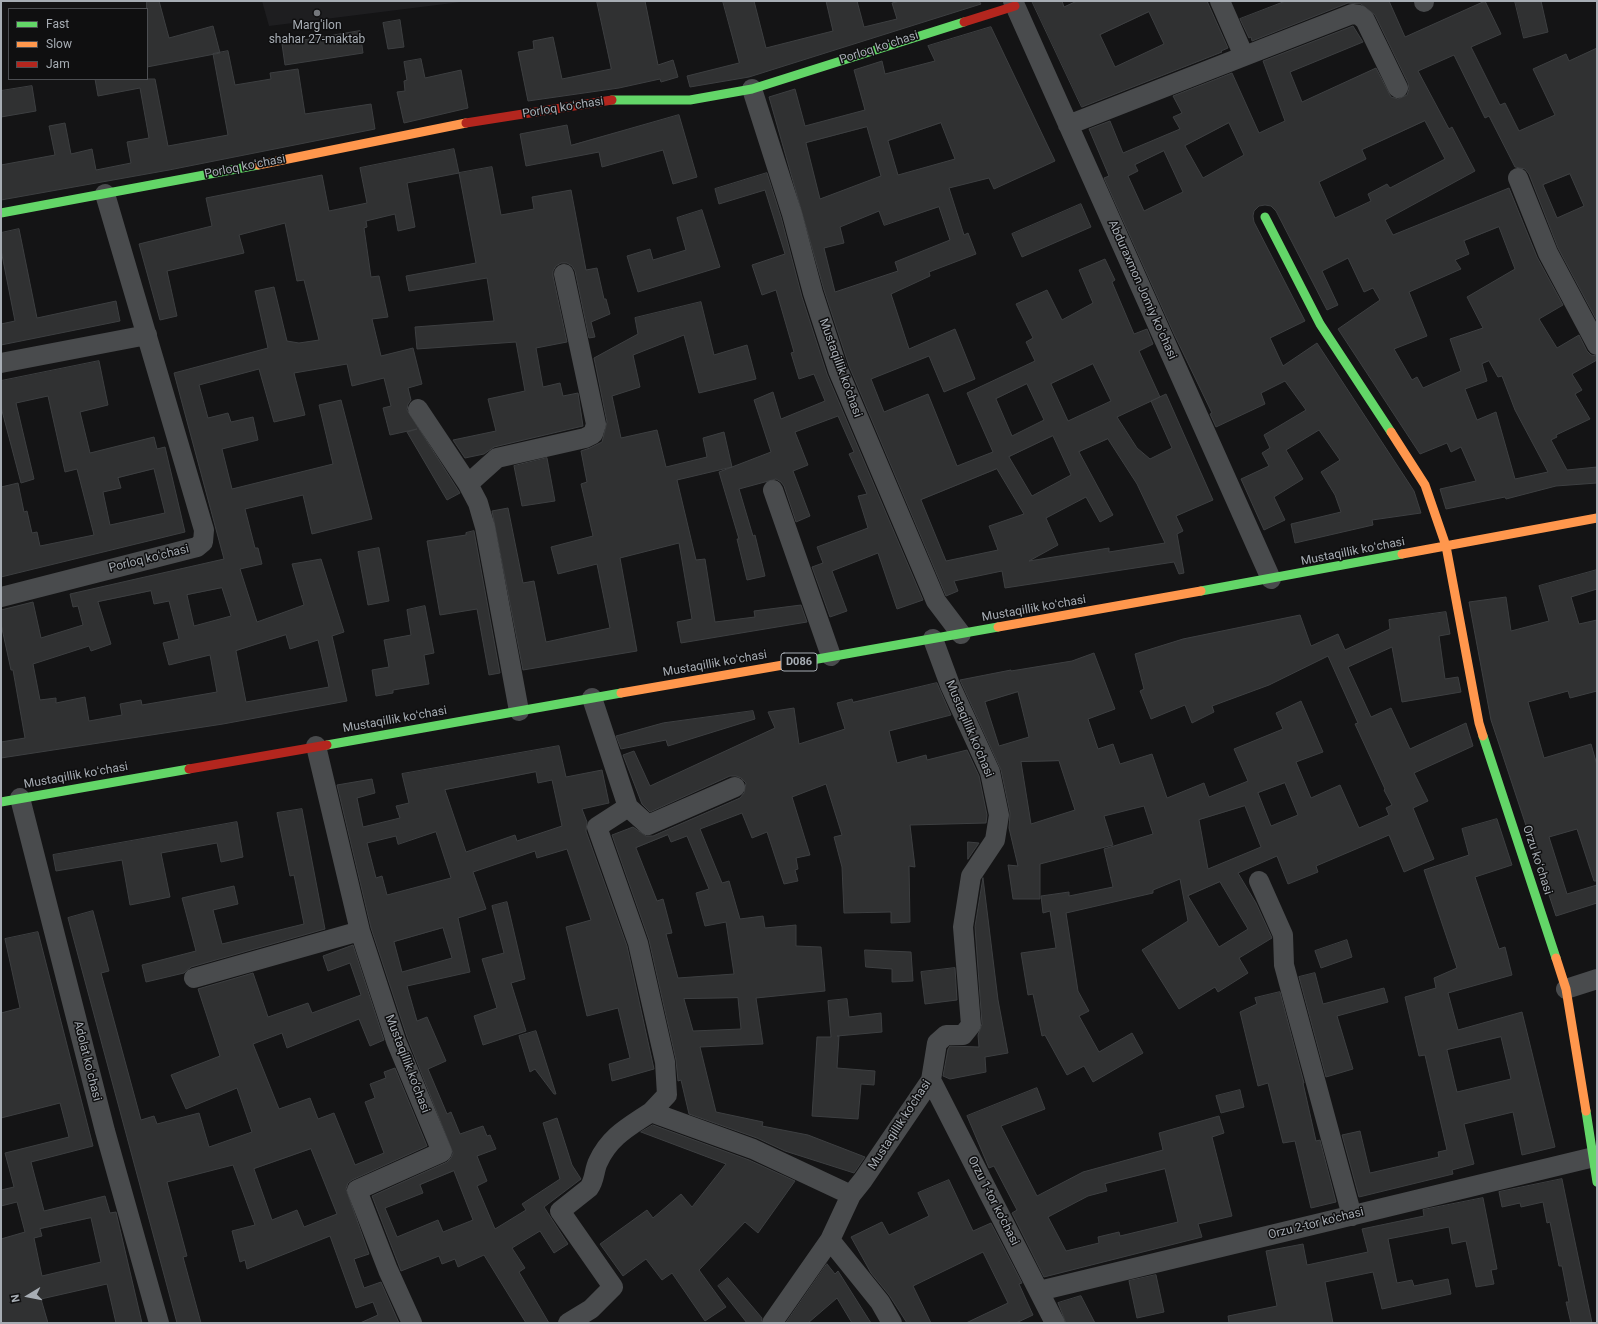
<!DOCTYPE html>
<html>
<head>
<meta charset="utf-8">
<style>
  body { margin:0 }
  #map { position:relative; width:1598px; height:1324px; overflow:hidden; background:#141415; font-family:Roboto,sans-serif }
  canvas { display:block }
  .frame { position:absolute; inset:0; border:2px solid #a7adb4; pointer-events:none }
  .legend { position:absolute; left:8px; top:8px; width:140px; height:72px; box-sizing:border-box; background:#0f0f10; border:1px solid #4c4e52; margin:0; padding:5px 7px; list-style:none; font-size:12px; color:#a7adb4 }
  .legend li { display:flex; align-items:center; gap:8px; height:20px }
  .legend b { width:20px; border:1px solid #4c4e52 }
  .north { position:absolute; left:8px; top:1276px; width:40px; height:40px; -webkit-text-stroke:3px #0f0f10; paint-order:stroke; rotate:260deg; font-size:11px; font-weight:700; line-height:16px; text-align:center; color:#a7adb4 }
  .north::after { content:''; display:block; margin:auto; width:14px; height:18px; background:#a7adb4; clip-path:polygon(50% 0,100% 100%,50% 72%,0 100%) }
</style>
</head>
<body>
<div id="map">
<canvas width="1598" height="1324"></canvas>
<div class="frame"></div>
<ul class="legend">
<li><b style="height:5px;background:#63d668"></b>Fast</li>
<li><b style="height:5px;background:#ff974d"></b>Slow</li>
<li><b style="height:5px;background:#b3261e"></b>Jam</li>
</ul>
<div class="north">N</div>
</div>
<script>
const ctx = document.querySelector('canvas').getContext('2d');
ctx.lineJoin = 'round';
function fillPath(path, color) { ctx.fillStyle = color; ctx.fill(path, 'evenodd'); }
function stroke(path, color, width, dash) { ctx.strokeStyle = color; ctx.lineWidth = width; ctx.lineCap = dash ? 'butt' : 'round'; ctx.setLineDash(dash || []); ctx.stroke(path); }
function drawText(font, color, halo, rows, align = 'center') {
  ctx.font = font + ' Roboto,sans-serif'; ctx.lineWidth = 3; ctx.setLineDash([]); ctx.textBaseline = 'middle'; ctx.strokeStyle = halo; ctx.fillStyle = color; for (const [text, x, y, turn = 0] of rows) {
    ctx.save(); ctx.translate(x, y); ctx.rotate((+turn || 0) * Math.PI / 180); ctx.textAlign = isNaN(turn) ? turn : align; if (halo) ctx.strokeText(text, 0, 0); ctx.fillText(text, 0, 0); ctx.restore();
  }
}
fillPath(new Path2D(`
  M262,1h207l-200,25z`), '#1e1e20');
const building = new Path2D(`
  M147,1h12l10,37 44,-12 7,27 -73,14z
  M597,1h48l13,64 15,-5 5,17 -17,5 -1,-3 -41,9 -91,13 -10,-49 16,-3 -1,-8 20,-4 9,42 49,-10z
  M723,1h31l12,47 67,-17 -7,-30h31l7,26 33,-8 -5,-16 8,-2h79l2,3 -232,73 -59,10 -3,-11 52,-13z
  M1032,1h30l2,6 13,-6h130l21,47 -7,3 1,1 -140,55zM1149,12l15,32 -49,23 -15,-32z
  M1286,1h103l16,36 80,-36 16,33 -30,13 29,58 5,-2 14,28 36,-16 -22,-46 33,-15 3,7 28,-13v273l-39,-73 -29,-74 -4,-5 -10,-2 -26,-51 -4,2 -31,-63 -36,16 31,58 3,-2 23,44 -90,49 8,15 116,-47 28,69 26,48 -24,14 18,29 22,-13 8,16 4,4 6,1v4l-25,14 10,16 -7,4 15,25 -34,16 1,2 -6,3 16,30 30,-3v16l-41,3 -50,13 -1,-2 -59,12 -6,-20 36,-8 -15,-34 -10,5 -4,-9 -27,11 -82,-125 42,-29 -7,-12 -9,4 -16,-34 -26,13 16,34 -11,5 -51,-99 -5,-5 -6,-1 -6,1 -5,5 -1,5 1,6 51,99 -35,17 13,28 34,-23 97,148 7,22 -49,7 1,5 -78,18 -4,-19 50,-12 -6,-17 -14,-23 19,-12 -21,-30 -33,20 17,29 -29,18 11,23 -21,10 -23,-51 28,-13 -7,-13 8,-5 -6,-13 42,-25 -21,-29 -24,12 4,11 -49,23 -6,-13 2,-1 -38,-79 -70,-156 5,-2 -20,-47 21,-8 13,32 57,-24 -7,-12 9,-4 -9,-17 59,-23 27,60 26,-12 -22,-60 90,-35 10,16 -73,30 12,30 74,-34 15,29 7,2 9,-4 2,-6 -1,-6 -33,-68 -14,-11 -13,-1 -96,38 -1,-4 -2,1 -9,-19zM1425,121l20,38 -55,29 -3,-4 -19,10 3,7 -36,17 -16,-36 47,-23 -4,-9zM1229,123l15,32 -41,23 -18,-32zM1164,151l19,41 -39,19 -16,-35 10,-5 -3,-6zM1570,174l14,32 -27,12 -14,-33zM1499,227l16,42 -48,28 16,31 -33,11 11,32 -38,17 -6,-11 -5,3 -18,-31 33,-13 -18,-44 52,-23 -6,-9 14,-6 -5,-13zM1489,361l9,16 4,-1 13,34 33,62 -33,7 -19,-67 -19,8 -12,-31 22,-8 -5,-17z
  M1515,1h26l7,31 -24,6z
  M400,20l4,27 -16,2 -5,-26z
  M991,27l64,134 -61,28 -5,-11 -40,10 15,47 4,-2 8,21 -47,18 1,4 -39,18 18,55 46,-20 20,50 -31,13 -15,-36 -58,23 13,33 44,-18 29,72 36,-14 -26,-59 68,-32 -9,-19 7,-4 -17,-34 31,-14 15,30 31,-17 -14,-33 26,-11 10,21 -3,2 22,52 13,-5 6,15 -14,7 21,46 -43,20 20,31 13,11 22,-11 -21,-47 15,-7 47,106 -37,16 7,15 -6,3 7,39 -5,1 -5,-12 -169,26 -3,-17 -48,10 4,10 -12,5 -97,-230 -25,-76 -55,-193 26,-8 10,37 60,-16 -11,-40 28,-9 3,13 50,-13 -7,-15zM941,123l14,36 -57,16 -10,-34zM867,127l14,49 -61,23 -14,-56zM939,207l11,33 -55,22 3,9 -63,21 -11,-44 20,-5 -4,-16 39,-16 5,14zM1093,364l18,37 -43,20 -17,-37zM1027,384l17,36 -32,16 -16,-37zM1053,436l18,39 -39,21 -23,-39zM1108,439l29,45 28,59 -56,9v-4l-80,13 29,-16 -12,-27 40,-21 14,25 13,-7 -34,-63zM997,469l27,45 -35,12 9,24 -52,11 -25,-61z
  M360,31l3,22 -78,12 -3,-21z
  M228,51l7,34 36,-6 -1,-6 28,-4 7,45 66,-10 4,25 -206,41 -168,30v-35l54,-10 -6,-29 16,-3 6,31 21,-5 4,21 35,-7 -4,-21 22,-4 -9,-50 -42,8 -3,-17h60l13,67 60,-11 -15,-81z
  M421,59l4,19 36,-8 7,38 -64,15 -7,-31 8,-1 -1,-10 3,-1 -3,-18z
  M32,86l4,25 -35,6v-26z
  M679,115l18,62 -24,7 -10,-34 -61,17 -3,-15 -73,14 -6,-32 47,-9 4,20z
  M454,149l5,24 -52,10 8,44 -17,4 -3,-17 -29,7 1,6 -3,1 7,49 8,-1 9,41 -16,2 9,37 32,-8 9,36 -14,4 3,12 -3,4 -1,6 53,83 -13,7 -40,-68 10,-3 -27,6 -7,-27 8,-2 -7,-28 -32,8 -5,-22 -53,9 11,42 -31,7 -15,-53 -60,16 9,33 20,-5 3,9 22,-5 5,23 -36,9 10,40 101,-25 -14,-59 22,-5 31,119 -60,15 -9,-39 -58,14 10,39h3l4,16 -22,5 17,53 47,-17 -12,-41 29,-5 23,73 -12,4 15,65 -124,23 -222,34v-16l24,-4 -12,-68h-2l-10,-46v-14l32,-8 8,36 42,-13 -5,-19 -5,1 -3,-13 154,-35 -50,-186 94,-25 -13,-57 19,-4 13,54 12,2 20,-3 -15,-60 -7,1 -12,-58 -46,12 5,18 -77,18 10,45 -17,4 -21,-76 73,-18 -6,-28 116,-23 7,36 38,-8 -7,-35zM222,588l9,28 -37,10 -7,-31zM151,591l3,13 15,-3 10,38 -16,4 6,22 41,-10 7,37 -75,13 -1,-5 -21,4 2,11 -33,6 -4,-24 -29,6v-5l-16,2 -7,-36 56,-18 2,5 20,-7 -13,-42zM286,635l4,14 28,-9 11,47 -83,15 -10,-51z
  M492,167l9,48 33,-6 -2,-12 39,-7 15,80 11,-2 7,31h2l4,15 -19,8 4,15 -6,1 -14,-67 -3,-5 -5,-3h-6l-5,3 -3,5v5l14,66 -31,6 7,39 17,-4 3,13 15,-3 5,33 -89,21 -10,7 -19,4 -12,-18 43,-9 -8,-32 37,-8 -9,-49 -99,7 -2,-22 79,-6 -7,-43 -78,13 -3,-15 70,-13 -17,-90z
  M767,173l14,44 21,80 25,77 96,226 -26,9 -19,-56 -46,18 15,40 -17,6 -18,-50 11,-4 -6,-16 51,-19 -10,-32 9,-2 -18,-40 5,-2 -16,-36 -43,16 13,33 -15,6 17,45 -14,6 -12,-36 -3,-4 -5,-3 -37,10 14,47 2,-1 10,41 -18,4 -10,-41h2l-20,-67 52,-20 -17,-52 19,-8 8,27 44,-18 -11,-27 -15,5 -8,-26 3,-1 -18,-62 -14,5 -10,-30 33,-11 -20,-64 -46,14 -4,-15z
  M1081,204l10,23 -69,30 -10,-23z
  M702,210l18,57 -82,25 -11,-36 23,-7 3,11 33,-10 -9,-32z
  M19,229l18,89 79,-17 4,20 -119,24v-21l14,-3 -14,-71v-17z
  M701,302l13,53 33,-10 9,34 -57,14 -15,-58 -51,20 7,32 -28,9 9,42 36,-8 9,37 41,-10 -4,-19 21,-6 8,35 -55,13 19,80 9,-1 10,63 40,-5 -1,-6 47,-6 6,17 -126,21 -4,-21 15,-3 -13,-76 -59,15 17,93 -114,19 -31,-159 16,-3 15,75 11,-2 12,61 64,-14 -13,-64 -39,10 -7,-27 42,-11 -12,-52 6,-2 -6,-31 9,-3 12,-6 5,-20 -13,-64 44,-24 -3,-16z
  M99,361l9,44 -28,7 10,41 64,-16 3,12 8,-2 20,85 -184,45v-90l17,-4 6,29 3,-1 5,22 5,-1 3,14 54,-11 -17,-66 -12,3 -17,-76 -32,7 18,76 -13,4 -20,-76v-26zM154,469l11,44 -55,12 -7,-33 18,-4 -3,-10z
  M547,458l8,43 -33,5 -8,-40z
  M474,531l26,142 -11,2 -12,-66 -37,6 -13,-74 39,-6v-2z
  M379,548l10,53 -21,4 -10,-53z
  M1597,570v19l-26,8 8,27 18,-4v71l-27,7 -2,-7 -40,11 16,56 47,-14 6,21v116h-3l-17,-52 -28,8 18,57 30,-9v18l-41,13 -65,-196 -22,-118 37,-5 5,34 38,-10 -10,-35z
  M425,606l9,47 -10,2 5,29 -36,6v3l-17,3 -4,-26 17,-3 -5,-27 27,-5 -4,-25z
  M1446,612l4,22 -11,2 6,43 13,-2 3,15 -59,10 -10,-55 -44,20 23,50 20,-9 19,41 56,-26 7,23 -59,27 14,28 -15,7 21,51 -30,13 -15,-37 -73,31 2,6 -30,12 -11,-28 -39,17 18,30 16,35 -33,20 9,15 -30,19 -3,-5 -36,22 -37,-59 46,-29 -8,-42 -27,11v3l-87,20 12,78 11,20 -10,5 20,36 33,-19 11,20 -50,29 -9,-16 -17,9 -22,-40 -3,1 -9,-42 -5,1 -7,-42 35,-5 -6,-37 -7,2 -2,-17 28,-4v4l44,-9 -9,-38 49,-15 -9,-28 -40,10 9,29 -73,19v35h-27l-5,-34 10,1 -9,-38 1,-15 -9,-43 -41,-90 51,-10v1l61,-10 22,-8 21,56 -27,10 10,30 15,-5 7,20 32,-10 15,44 37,-15 5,14 39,-16 -14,-32 49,-20 -7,-16 25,-12 22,51 -27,10 15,36 29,-13 19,43 30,-13 -3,-7 6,-3 -8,-15 1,-1 -30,-65 3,-1 -30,-67 -59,29 -57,21 2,6 -22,11 -7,-18 -34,14 -11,-28 4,-2 -9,-35 48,-15 117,-24 11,31 27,-12 7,16 45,-21 -1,-9zM1018,692l11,45 -30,9 -14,-44zM1059,761l16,49 -44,14 -10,-62zM1285,783l13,32 -27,11 -13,-33zM1245,806l16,41 -53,22 -9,-49zM1220,882l28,47 -29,18 -31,-51z
  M937,683l14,32 -62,16 8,32 29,-8 1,5 40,-10 12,26 8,39 -1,8 -76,2 5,42 -6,-1 1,56 -19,1v-11l-47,1 -2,-46 -8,-30 8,-2 -16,-51 -34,13 18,58 -14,3 2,11 -3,1 3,11 -14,3 -17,-52 -15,6 -10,-25 -42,16 22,54 7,-2 11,38 23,-3 2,12 31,-3v21l25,1 4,44 -69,7 7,46 -63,3 16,65 47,10 -1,4 46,9 57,22 -11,16 -69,-22 -28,-13 -68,-24 -8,-34 -3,1 -2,-21 -27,-120 -37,-105 21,-8 13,9h7l87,-38 4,-5 2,-10 -5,-5 -5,-2h-6l-80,36 -8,-8 -19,-49 11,-4 16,35 125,-58 -7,-16 26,-4 5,36 46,-15 -8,-26 15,-4 1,3zM668,835l3,7 16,-6 22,53 -13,4 9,33 21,-4 8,52 -56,4 -12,-44 6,-1 -9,-34 -6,2 -21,-53zM738,998l3,31 -48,2 -9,-32z
  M753,711l2,8 -87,27 -2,-6 -45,9 -5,-13 47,-13z
  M559,746l7,31 36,-7 7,33 -27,6 5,13 -1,9 41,115 27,123 -42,12 -3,-17 21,-6 -12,-50 -31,8 -21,-89 25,-7 -24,-71 -30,9 -2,-7 -62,21 13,37 -28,9 12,54 -63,14 10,35 10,-4 19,44 -18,8 19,45 4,-2 9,22 23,-8 4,10 3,-1 6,14 -19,7 10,25 -10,5 18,43 31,-19 -4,-6 38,-25 -17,-56 14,-5 15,47 9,14 -37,28 24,37 -14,9 -14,-22 -28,17 13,20 -6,4 30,51h-23l-42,-68 -26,12 -3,-8 -13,5 -3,-8 -38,15 -29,-75 75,-34 4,-4 2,-5 -46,-116 -36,-109 -34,-143 35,-6 3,14 -18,5 6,29 37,-9 -4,-12 13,-3 -7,-29zM536,772l2,11 14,-3 10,46 -45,15 -2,-6 -49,17 -21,-62zM436,832l15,46 -64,17 -5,-19 -6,2 -9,-35 29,-7 2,8zM443,928l9,30 -50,14 -8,-30zM454,1171l19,49 -30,12 -5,-12 -41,17 -12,-29 38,-15 -3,-8z
  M302,809l23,120 -134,38 -7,6 -38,9 -4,-17 54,-14 -14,-53 52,-12 4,18 -25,6 9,34 82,-20 -10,-49 -4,1 -13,-63z
  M1497,819l15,46 -37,12 24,72 6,-2 7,28 -64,18 10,37 64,-18 33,135 -33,8 -9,-43 -49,12 10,40 -22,6 1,4 -94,23 -17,-62 18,-4 10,42 69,-16 -1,-5 9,-2 -22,-95 -6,1 -14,-59 31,-9 -2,-10 23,-10 -33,-98 45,-15 -7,-26zM1501,1037l10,42 -54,13 -10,-42z
  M237,822l6,35 -22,5 -4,-19 -56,10 9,44 -40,8 -8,-45 -66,11 -3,-16z
  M968,842l11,1 -11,16z
  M983,878l15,122 10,53 -23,4 1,15 -36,7 -7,-3 5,-27 2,-3 29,1 -1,-12 4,-11 -7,-97z
  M507,902l18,77 -14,4 15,48 -43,14 -9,-29 23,-8 -15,-49 22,-6 -12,-47z
  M93,911l16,60 -8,2 40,147 13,-4 3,8 42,-11 10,34 43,-15 -15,-44 -51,21 -15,-34 49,-19 -22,-67 55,-16 15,44 40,-14 4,10 49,-18 -11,-32 -22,8 -5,-15 30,-11 31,95 -14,6 -11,-27 -72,29 -5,-15 -29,11 26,65 31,-11 8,21 16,-6 21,52 29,-12 -19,-51 10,-4 -5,-14 16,-6 -2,-6 11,-4 32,78 -75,34 -4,3 -2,6 23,65 -15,5 10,29 17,-6 18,41h-39l18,-8 -5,-13 -17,6 -26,-72 -83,33 -2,-9 -5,2 -8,-31 23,-6 -22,-60 -66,17 20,74 -4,1 18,66h-24l-109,-405zM311,1149l26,65 -33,13 -7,-17 -25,10 -18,-51z
  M38,932l55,214 -62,16 13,49 61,-15 5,17 6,-1 26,111h-26l-9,-39 -66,15 7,24h-47v-84l24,-7 -8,-30 -16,4v-16l13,-3 -9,-34 64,-16 -9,-34 -59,15v-105l19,-5 -15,-69zM91,1218l10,44 -59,14 -8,-38 8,-2 -2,-7z
  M1347,940l5,17 -31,11 -6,-17z
  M865,950l46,2 2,29 -21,1v-13l-26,-2z
  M955,968l2,32 -32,4 -4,-32z
  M1315,973l8,31 61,-16 4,14 -51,14 16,53 -27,8 -27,-100z
  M1280,992l24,91h-1l13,58 4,-1 16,62 -25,6 -16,-67 -12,2 -15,-60 -10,3 -18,-74 17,-8 -2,-6z
  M847,999l2,18 32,-4 1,19 -45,4h2l-2,32 38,3 -1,14 -13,-1 -3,35 -46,-3 5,-79h14l-3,-36z
  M536,1031l20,63h-2l-19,-25 -5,3 -11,-36z
  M1037,1088l8,21 -44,17 36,70 46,-24 80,-22 -4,-17 60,-17 5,17 -12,4 20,79 -34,8 4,13 -158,40 -32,-64 5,-3 -23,-44 -5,2 -22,-52zM1165,1169l13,53 -58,14 -1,-4 -21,5 1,6 -33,8 -18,-34 40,-21 19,-5 -2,-7z
  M1240,1090l4,17 -23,6 -5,-17z
  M653,1125l96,35 46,21 -37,52 -13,-11 -46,48 27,37 -21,14 -33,-48 -10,7 -16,-21 -23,17 -23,-32 47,-34 6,8 28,-24 11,13 34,-43 -85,-32z
  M1562,1179l8,39 22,105h-21l-5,-21h3l-7,-36h-3l-9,-44 -3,1 -4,-21 -22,5 -1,-4 -18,4 -3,-15z
  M949,1180l24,51 18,-8 31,60 -3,1 14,31 -17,8h-50l42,-20 -25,-51 -70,34 18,37h-24l-18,-28 -18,-22 -20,-36 31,-15 7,13 40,-19 -11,-23z
  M1483,1198l14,71 -6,1 3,14 -18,3 -10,-46 -14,3 -3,-17 -61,12 9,44 15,-3 2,6 34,-7 3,15 -69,15 -9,-37 -48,10 8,41h-104l-1,-7 49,-10 -11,-55 37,-7 4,21 61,-13 -6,-23 62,-13 -1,-6z
  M827,1264l8,10 3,-3 33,52h-19l-15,-25 -29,25h-22z
  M1156,1275l8,37 -27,6 -8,-37z
  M728,1278l34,40 -1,5h-14l-29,-37z
  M1081,1296l14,27h-29l-8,-20z`);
fillPath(building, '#303132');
stroke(building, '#3d3f41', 1);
stroke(new Path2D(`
  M1013,1l258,578
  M1220,1l24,55
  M1424,1v1
  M752,89l40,125 21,79 25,77 98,231 25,33
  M1068,125l284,-111 7,1 6,5 33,68
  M1518,178l30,75 49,92
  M1,363l146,-28
  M418,409l50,75
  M773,490l58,166
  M1,597l196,-50 6,-5 1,-12 -99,-336
  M592,698l36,109 -31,20 41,116 27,119 2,33 -16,17
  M519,711l-34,-184 -7,-24 -10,-19 29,-26 88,-20 8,-4 3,-10 -32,-150
  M316,746l44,185 36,110 46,111 -85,38 31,80 24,53
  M20,798l85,333 54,192
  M628,807l20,18 87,-38
  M1259,881l24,54 1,30 68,251
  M194,978l166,-47
  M1566,989l31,-10
  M931,1080l124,243
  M830,1240l50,62 12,21
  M1039,1291l555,-134
  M568,1323l23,-14 22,-22 -53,-76 29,-23c6,-8 5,-18 9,-26 12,-26 31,-35 53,-50l102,37 98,46
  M772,1323l58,-83 21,-45 12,-15 68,-100 6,-37 9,-8h17l8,-10 -8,-98 8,-51 24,-36 4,-25 -9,-43 -40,-87 -17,-46`), '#494b4d', 20);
stroke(new Path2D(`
  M612,100h78l62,-11 212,-67
  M1,213l257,-48
  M1265,217l55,107 71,108
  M1201,591l201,-37
  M812,660l186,-33
  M1483,736l73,222
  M327,745l294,-52
  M1,802l188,-33
  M1586,1111l11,71`), '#63d668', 9);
stroke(new Path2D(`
  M258,165l208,-42
  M1391,432l34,53 21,61 33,177 4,13
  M1402,554l195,-36
  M998,627l203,-36
  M621,693l191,-33
  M1556,958l10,31 20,122`), '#ff974d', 9);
stroke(new Path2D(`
  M964,22l51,-16
  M466,123l146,-23
  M189,769l138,-24`), '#b3261e', 9);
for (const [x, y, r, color] of [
  [317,13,4,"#74777c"]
]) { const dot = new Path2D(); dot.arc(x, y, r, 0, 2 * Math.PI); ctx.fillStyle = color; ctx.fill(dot); stroke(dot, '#0f0f10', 1.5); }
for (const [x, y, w] of [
  [799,662,36]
]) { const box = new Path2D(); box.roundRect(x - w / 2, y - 9, w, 18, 3); ctx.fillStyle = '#0f0f10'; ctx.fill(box); stroke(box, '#a7adb4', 1); }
drawText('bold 11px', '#a7adb4', null, [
  ["D086",799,662]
]);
drawText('12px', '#a7adb4', '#0f0f10', [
  ["Marg'ilon",317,26],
  ["shahar 27-maktab",317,40]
]);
drawText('12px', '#a7adb4', '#0f0f10', [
  ["Porloq koʻchasi",879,48,-18],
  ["Porloq koʻchasi",563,108,-9],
  ["Porloq koʻchasi",245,167,-11],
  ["Abduraxmon Jomiy koʻchasi",1142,290,66],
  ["Mustaqillik ko‘chasi",840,368,70],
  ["Mustaqillik koʻchasi",1353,552,-11],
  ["Porloq koʻchasi",149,559,-14],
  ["Mustaqillik koʻchasi",1034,609,-10],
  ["Mustaqillik koʻchasi",715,664,-10],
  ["Mustaqillik koʻchasi",395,720,-10],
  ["Mustaqillik ko‘chasi",969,729,67],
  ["Mustaqillik koʻchasi",76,776,-10],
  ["Orzu koʻchasi",1537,860,72],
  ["Adolat koʻchasi",87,1061,76],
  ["Mustaqillik ko‘chasi",407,1064,69],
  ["Mustaqillik ko‘chasi",900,1125,-57],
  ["Orzu 1-tor ko'chasi",993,1201,63],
  ["Orzu 2-tor ko'chasi",1316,1224,-14]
]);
</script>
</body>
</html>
